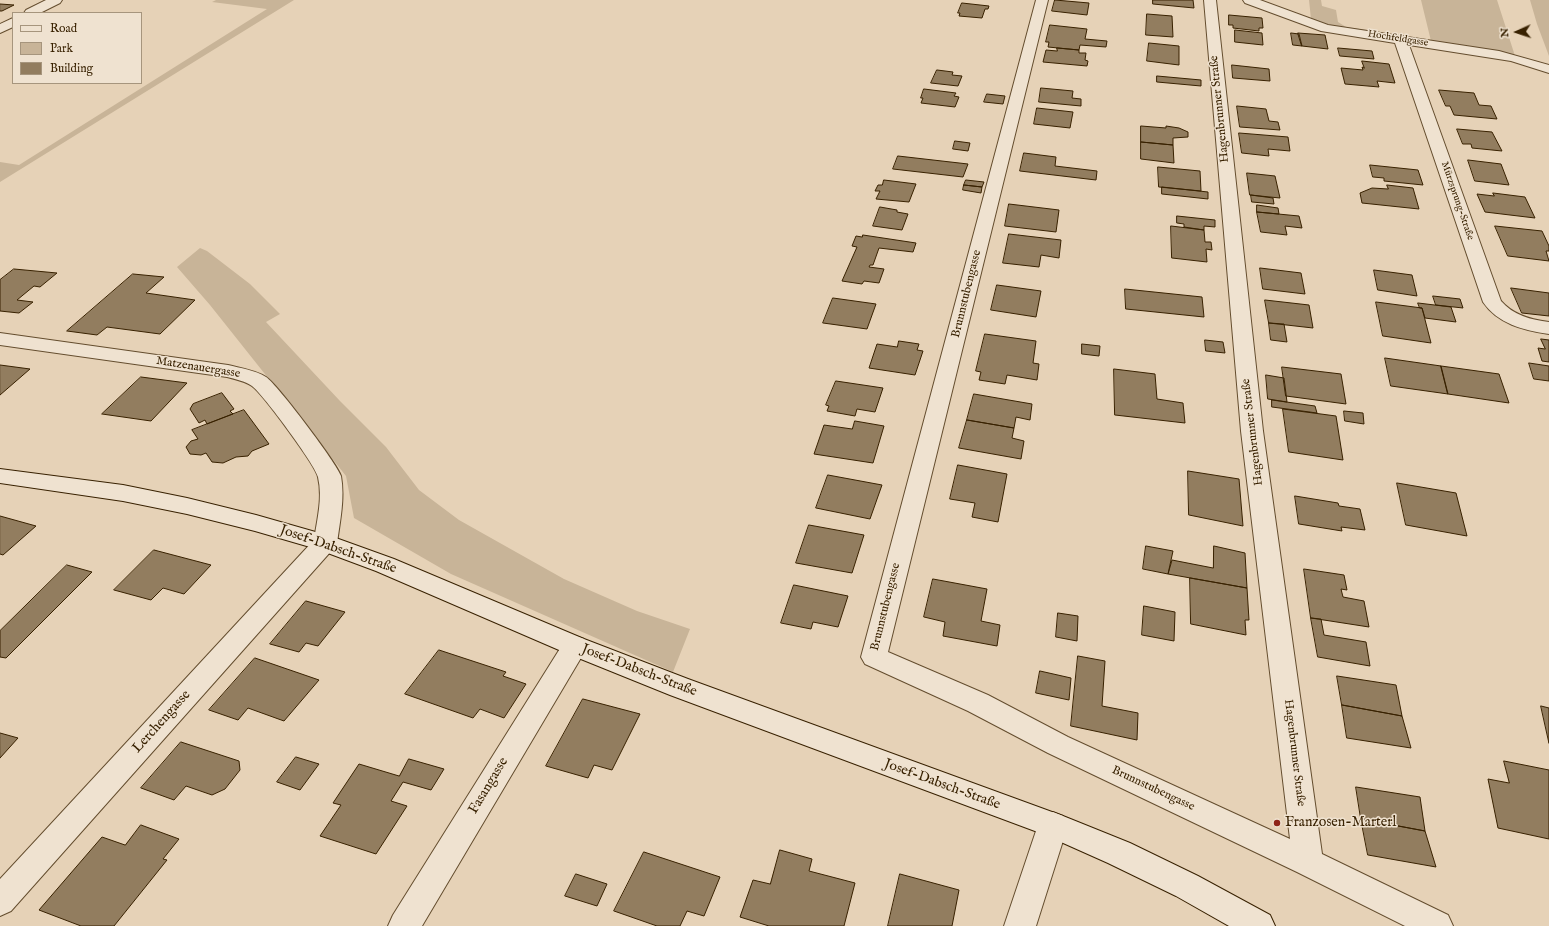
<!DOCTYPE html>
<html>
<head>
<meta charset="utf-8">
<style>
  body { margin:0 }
  #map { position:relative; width:1549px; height:926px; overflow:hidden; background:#e6d2b7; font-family:"IM FELL English",serif }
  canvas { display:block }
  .legend { position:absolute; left:12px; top:12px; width:130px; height:72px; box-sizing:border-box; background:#efe2d0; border:1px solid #a6957d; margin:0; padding:5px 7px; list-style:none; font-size:12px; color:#382100 }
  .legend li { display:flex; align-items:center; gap:8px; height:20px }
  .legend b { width:20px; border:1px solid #a6957d }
  .north { position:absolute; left:1497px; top:12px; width:40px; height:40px; -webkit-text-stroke:3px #efe2d0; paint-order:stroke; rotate:267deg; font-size:11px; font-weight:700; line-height:16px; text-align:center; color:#382100 }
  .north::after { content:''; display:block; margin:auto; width:14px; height:18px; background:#382100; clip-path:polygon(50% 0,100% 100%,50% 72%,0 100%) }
</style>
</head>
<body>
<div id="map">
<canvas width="1549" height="926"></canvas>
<ul class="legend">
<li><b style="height:5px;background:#efe2d0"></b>Road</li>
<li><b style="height:11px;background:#c8b498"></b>Park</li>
<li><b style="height:11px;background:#927d5f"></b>Building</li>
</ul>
<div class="north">N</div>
</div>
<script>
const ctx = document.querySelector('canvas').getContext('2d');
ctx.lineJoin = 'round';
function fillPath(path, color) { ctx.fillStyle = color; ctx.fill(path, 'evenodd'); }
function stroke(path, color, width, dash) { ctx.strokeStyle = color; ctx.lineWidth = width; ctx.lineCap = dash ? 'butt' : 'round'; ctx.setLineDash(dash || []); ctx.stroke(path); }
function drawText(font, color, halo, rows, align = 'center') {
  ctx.font = font + ' "IM FELL English",serif'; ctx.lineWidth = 3; ctx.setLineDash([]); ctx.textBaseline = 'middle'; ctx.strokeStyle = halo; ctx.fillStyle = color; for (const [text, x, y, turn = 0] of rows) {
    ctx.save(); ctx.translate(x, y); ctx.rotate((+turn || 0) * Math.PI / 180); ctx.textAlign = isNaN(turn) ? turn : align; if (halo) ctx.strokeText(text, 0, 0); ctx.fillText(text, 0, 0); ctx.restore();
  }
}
fillPath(new Path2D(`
  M216,0h78l-294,182v-20l19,3 248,-156 -55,-7z
  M1309,0h12l1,6 14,4 2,12 8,5 34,5 2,2 -51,-9 -20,-6z
  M1421,0h76l18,56 -84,-15z
  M1530,0h19v56l-12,-32z
  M200,248l7,3 43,33 30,30 -14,8 74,79 46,46 33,43 40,30 105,59 73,32 53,18 -17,43 -222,-98 -97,-56 -8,-42 -136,-171 -33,-38z`), '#c8b498');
const building = new Path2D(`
  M1055,0l34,3 -2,12 -35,-4z
  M1153,0h40l1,8 -41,-4z
  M962,3l27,3 -1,3h-3l-3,9 -23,-2 1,-3h-2z
  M0,4l14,1 -12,6h-2z
  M1147,14l25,2 1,21 -27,-2z
  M1229,15l33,3 1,10h-4v3l-26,-3v-3h-4z
  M1050,25l37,4 -2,10 22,2 -1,6 -26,-2 -1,5 -31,-3 1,-5h-3z
  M1235,30l27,3 1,12 -28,-3z
  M1291,33l8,1 3,12 -9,-1z
  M1298,33l27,2 3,14 -26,-3z
  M1149,43l30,3v19l-32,-4z
  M1057,48l22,2v3h7l-1,7 3,1 -1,5 -44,-4 3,-12 11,1z
  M1338,48l34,3 2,8 -34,-3z
  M1362,61l27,3 6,19 -18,-2 2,6 -34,-3 -4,-16 22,2 -1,-3 2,1z
  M1232,65l37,4 1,12 -37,-3z
  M937,70l16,2 -1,3 10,1 -4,10 -27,-3z
  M1157,76l44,4v6l-44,-4z
  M1041,88l32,3 -1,7 9,1v7l-42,-4z
  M924,89l32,4 -2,3 5,1 -4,10 -34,-4 2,-5h-2z
  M1439,90l35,3 5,12 12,1 6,13 -43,-4 -4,-9h-4z
  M987,94l18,2 -2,8 -19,-2z
  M1237,106l29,3 3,12 9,1 2,8 -40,-3z
  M1037,108l36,4 -3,16 -36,-4z
  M1141,126l25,2v-2l13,2 9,4v5l-15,1v7l-32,-3z
  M1457,129l35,3 10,19 -30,-3 -1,-4h-8z
  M1239,133l49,4 2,14 -22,-2 1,7 -27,-3z
  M955,141l15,2 -2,8 -15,-2z
  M1141,142l32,3 1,18 -33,-4z
  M1024,153l32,4 -1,9 42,5 -1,9 -76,-9z
  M898,156l70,8 -5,13 -70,-8z
  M1468,160l33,4 8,21 -34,-4z
  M1370,165l48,5 5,15 -39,-4v-3l-11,-1z
  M1158,167l42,4 1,20 -42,-4z
  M1247,173l28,3 5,22 -30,-3z
  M884,180l32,4 -7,18 -33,-3 4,-8h-5l3,-6h4z
  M966,180l18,2 -2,5 -18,-2z
  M964,185l18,2 -1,6 -18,-3z
  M1387,185l26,3 6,21 -57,-6 -2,-10 12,-5 16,1z
  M1162,187l46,5v7l-46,-5z
  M1493,193l32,4 10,21 -50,-6 -8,-18 17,2z
  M1251,195l22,3 1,6 -22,-2z
  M1009,204l50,6 -3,22 -51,-6z
  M1257,205l21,3 1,6 -22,-2z
  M880,207l17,3v2l11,2 -6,16 -29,-4z
  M1257,212l42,4 3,12 -17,-2 2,9 -26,-3z
  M1177,216l38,4v7l-11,-1v4l-20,-3v-3l-7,-1z
  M1171,226l33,4 1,12h6l1,8 -6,-1 1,13 -35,-4z
  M1495,226l47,5 7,15v5h-3l3,10 -41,-5z
  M1009,234l52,6 -2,18 -18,-3 -2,12 -36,-4z
  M863,235l53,8 -3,9 -34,-4 -6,17h-3l-1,2 15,2 -5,14 -15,-2 -2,3 -20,-3 15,-34 -5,-1 4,-10 6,1z
  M1260,268l41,5 4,21 -42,-5z
  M14,269l43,4 -17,14 -6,-1 -17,14 16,2 -14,11 -19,-2v-31z
  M1374,270l38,5 5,21 -39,-6z
  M133,274l31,3 -18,16 49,7 -35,34 -53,-7 -10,8 -30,-4z
  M997,285l44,6 -5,26 -45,-7z
  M1511,288l38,5v23l-27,-3z
  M1125,289l77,8 2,20 -78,-8z
  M1433,296l27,3 3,9 -27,-3z
  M833,298l43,6 -9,25 -44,-6z
  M1265,300l44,5 4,23 -44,-5z
  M1376,302l46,6 9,35 -48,-7z
  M1418,303l33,4 5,15 -31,-4 -3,-10h-2z
  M1269,323l15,1 3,18 -16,-2z
  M985,334l51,7 -3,22 6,1 -2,16 -30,-5 -2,9 -26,-4 2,-8 -5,-1z
  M1541,339l8,1v22l-7,-1 -4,-13 7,1z
  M1205,340l18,2 2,11 -19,-2z
  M899,341l20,3 -2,6 6,1 -8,24 -46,-7 8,-24 20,3z
  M1082,344l18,2 -1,10 -17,-2z
  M1385,358l56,8 7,28 -57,-8z
  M1529,363l20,3v15l-15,-2z
  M0,365l30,4 -30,26z
  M1441,366l58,8 10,29 -61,-9z
  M1282,367l59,7 5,30 -60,-8z
  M1114,369l41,5 2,25 26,4 2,20 -70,-8z
  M1266,375l18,3 3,24 -19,-3z
  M141,377l46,6 -36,38 -49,-7z
  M836,381l47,7 -8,24 -18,-3 -2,7 -28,-5 2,-5 -3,-1z
  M222,393l12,16 -4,2 3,3 -26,10 -2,-4 -6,3 -9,-14 3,-5z
  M974,394l58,10 -2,16 -14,-3 -2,11 -47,-8z
  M1272,400l43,6 2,7 -45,-6z
  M1283,409l53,7 7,44 -54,-8z
  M244,410l25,34 -17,7 -4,5 -12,1 -13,6 -11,-1 -6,-9 -5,2 -11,-1 -4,-7 5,-6 7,-2 -6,-9z
  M1344,411l19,2 1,11 -19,-3z
  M967,420l47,8 -2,10 12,3 -3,18 -62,-11z
  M855,421l29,5 -11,37 -59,-9 10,-29 28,4z
  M958,465l49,9 -9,48 -26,-5 3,-14 -25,-4z
  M1188,471l51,8 4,47 -54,-11z
  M828,475l54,10 -12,34 -54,-11z
  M1397,483l59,10 11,43 -61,-11z
  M1295,496l43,7 1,3 21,3 5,21 -24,-3 1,4 -43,-7z
  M0,516l36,10 -33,29 -3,-1z
  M809,525l55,10 -12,38 -56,-10z
  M1146,546l27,5 -5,23 -25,-5z
  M1214,546l31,7 2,35 -79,-14 4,-14 41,8z
  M154,550l57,15 -27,29 -21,-6 -12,12 -37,-10z
  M67,565l25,7 -86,86 -6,-1v-26z
  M1304,569l40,6 3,15 -6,-1 2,8 21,4 5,26 -58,-9z
  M1190,578l57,10 2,32h-4l1,15 -55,-11z
  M933,579l54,10 -6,32 19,4 -3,21 -54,-10 2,-14 -21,-5z
  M794,585l54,11 -10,31 -25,-5 -2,7 -30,-6z
  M306,601l39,11 -27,34 -12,-3 -7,9 -29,-8z
  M1144,606l31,6 -1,29 -32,-6z
  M1058,613l20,3 -1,25 -21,-4z
  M1311,618l10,1 3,16 42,7 4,24 -52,-9z
  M439,650l67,22 -3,4 23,8 -22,34 -24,-9 -7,9 -68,-24z
  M1078,656l27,5 -3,45 36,7 -1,27 -66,-14z
  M255,658l64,22 -35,41 -36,-13 -10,12 -29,-10z
  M1040,671l31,7 -2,22 -33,-7z
  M1337,676l59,9 6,31 -60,-11z
  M583,699l57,15 -28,56 -18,-5 -6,13 -42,-12z
  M1342,705l60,11 9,32 -64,-10z
  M1541,706l8,2v35z
  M0,733l18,5 -18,20z
  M181,742l58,19 1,9 -15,19 -13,6 -26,-9 -12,14 -33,-12z
  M296,757l23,7 -19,26 -23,-8z
  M409,759l35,10 -13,21 -28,-8 -12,19 16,5 -31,48 -56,-18 21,-31 -8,-2 26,-39 40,12z
  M1504,761l45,9v69l-51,-11 -10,-49 21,4z
  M1356,787l64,10 5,34 -64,-12z
  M1361,819l64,12 11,36 -68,-12z
  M141,825l38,14 -16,20 4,1 -53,66h-33l-42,-16 63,-73 23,8z
  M780,850l32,9 -3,12 46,12 -11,43h-75l-29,-9 13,-37 17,4z
  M644,852l76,25 -16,39 -17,-5 -7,15h-23l-43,-15z
  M576,874l31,10 -10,22 -32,-10z
  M900,874l59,16 -7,36h-64z`);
fillPath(building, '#927d5f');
stroke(building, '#382100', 1);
const minor = new Path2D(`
  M46,0h16l-2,3 -20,10h-16l2,-3z
  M1036,0h12l-160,652 100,43 80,42 222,102 -49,-408 -37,-431h12l47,431 59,423 126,61 5,11h-48l-108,-54 -249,-119 -80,-42 -103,-47 -4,-7z
  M1243,0h17l68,25 171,26 50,14v8l-38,-12 -102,-16 92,256c12,14 30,19 48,21v12c-26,-4 -51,-10 -66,-32l-88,-259 -74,-12 -76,-28z
  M13,18v9l-13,6v-9z
  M0,333l228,32c12,3 27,5 38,12 11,7 72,88 75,99 4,22 -1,45 -4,67l-4,6 -322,362 -11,5v-37l314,-339c3,-20 9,-42 4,-63 -2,-11 -55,-83 -66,-91 -7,-5 -17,-7 -25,-9l-227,-32z
  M575,636l9,3 4,7 -166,280h-34l5,-11 173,-276z
  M1053,812l10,4 5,9 -32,101h-32l34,-101 5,-9z`);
const secondary = new Path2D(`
  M0,469l123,16 64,13 69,17 77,22 61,22 190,80 104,40 375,137 67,27 68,33 72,39 5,11h-46l-53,-30 -68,-33 -65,-29 -373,-139 -104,-42 -190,-82 -59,-22 -62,-18 -68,-17 -64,-13 -123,-18z`);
stroke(minor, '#644d2e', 2);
stroke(secondary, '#382100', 2);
fillPath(minor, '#efe2d0');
fillPath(secondary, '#efe2d0');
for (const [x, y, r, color] of [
  [1277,823,4,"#8f2418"]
]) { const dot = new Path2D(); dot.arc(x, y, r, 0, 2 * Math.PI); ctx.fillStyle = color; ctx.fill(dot); stroke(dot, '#efe2d0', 1.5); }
drawText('10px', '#382100', '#efe2d0', [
  ["Hochfeldgasse",1398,39,9],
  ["Mürzsprung-Straße",1457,201,71]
]);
drawText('12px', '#382100', '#efe2d0', [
  ["Hagenbrunner Straße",1220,109,-96],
  ["Brunnstubengasse",967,294,-76],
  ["Matzenauergasse",198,368,9],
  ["Hagenbrunner Straße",1253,432,-97],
  ["Brunnstubengasse",886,607,-76],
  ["Hagenbrunner Straße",1294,753,83],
  ["Brunnstubengasse",1153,789,25]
]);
drawText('14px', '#382100', '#efe2d0', [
  ["Josef-Dabsch-Straße",338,550,19],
  ["Josef-Dabsch-Straße",639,671,21],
  ["Lerchengasse",162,722,-48],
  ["Josef-Dabsch-Straße",942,785,20],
  ["Fasangasse",489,786,-59]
]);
drawText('14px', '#382100', '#efe2d0', [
  ["Franzosen-Marterl",1285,823]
], 'left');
</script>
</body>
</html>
